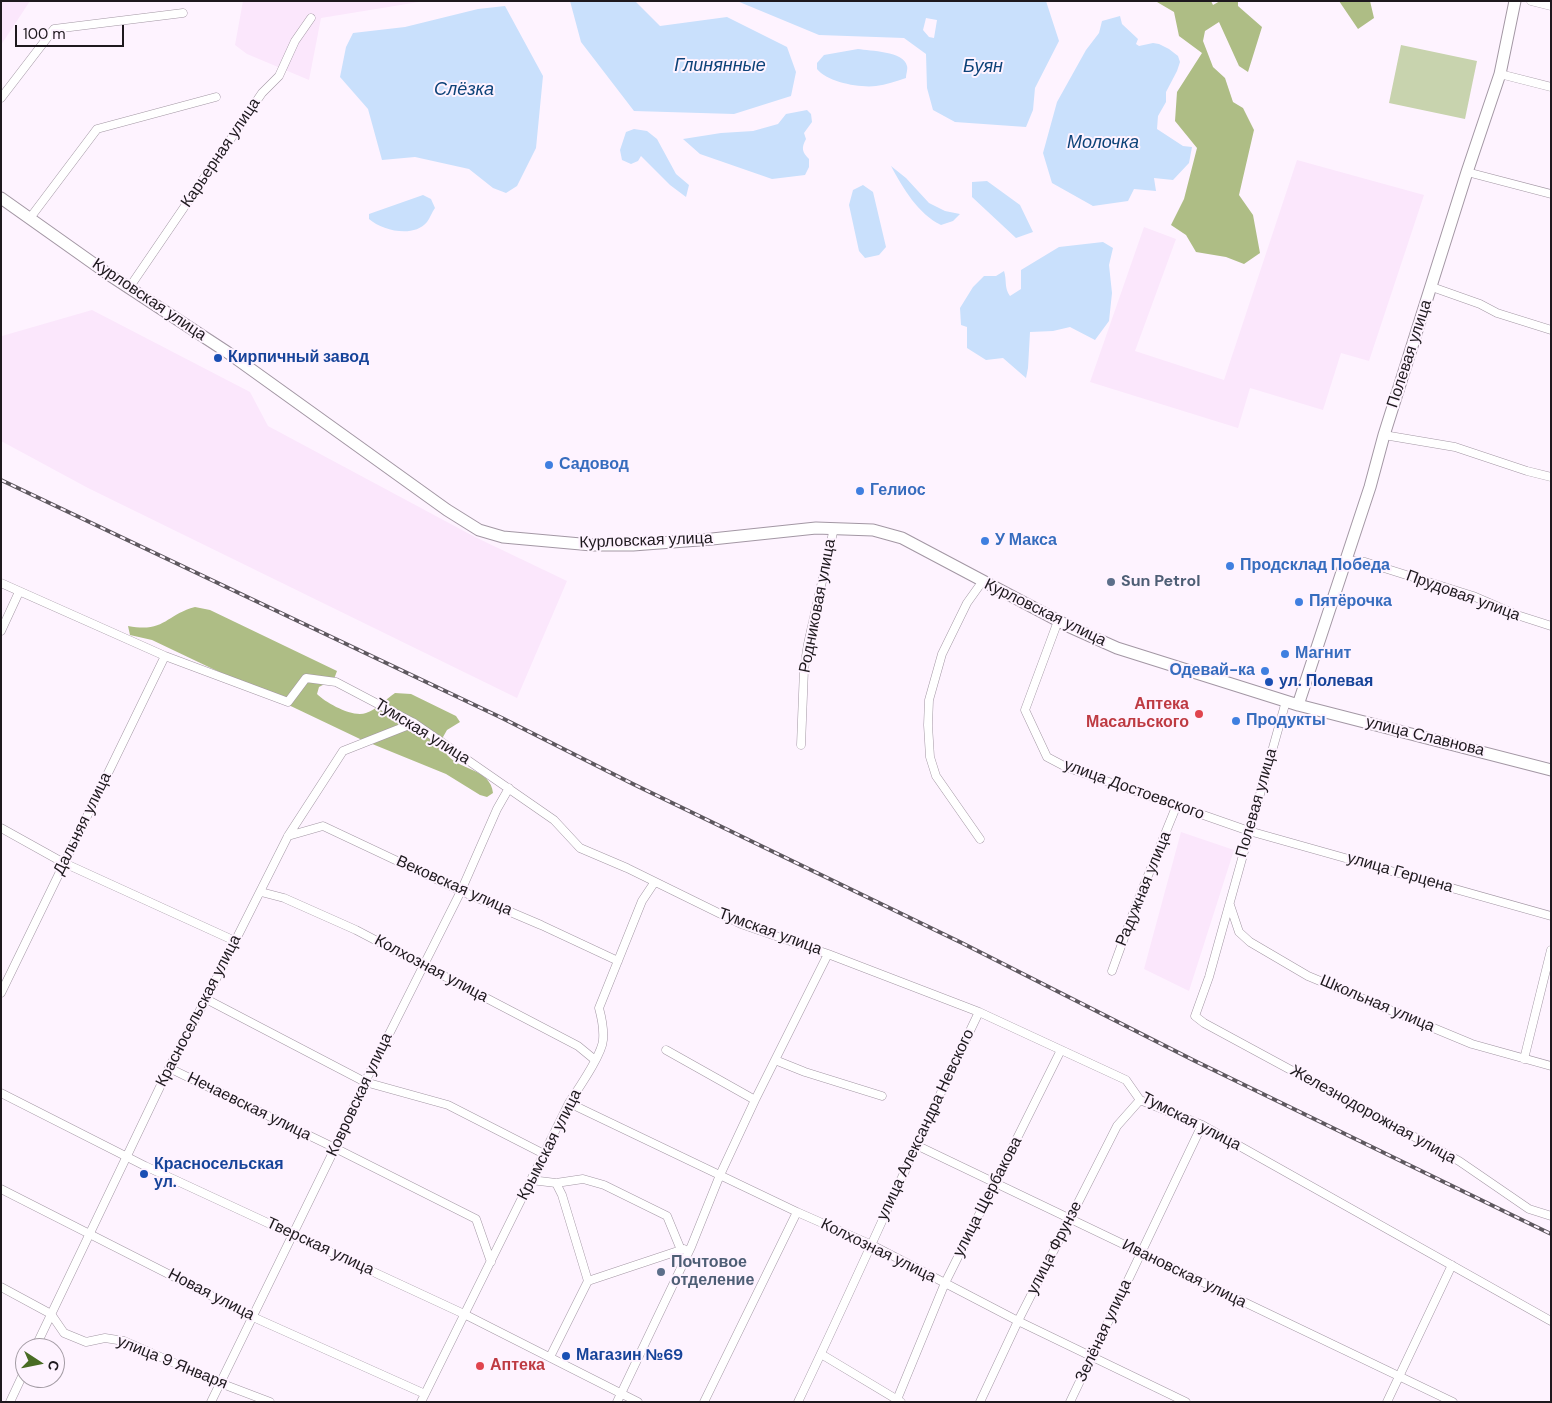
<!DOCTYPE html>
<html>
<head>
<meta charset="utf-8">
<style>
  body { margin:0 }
  #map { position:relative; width:1552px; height:1403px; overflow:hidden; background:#fef3ff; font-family:"DM Sans",sans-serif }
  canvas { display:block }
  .frame { position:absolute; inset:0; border:2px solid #1e191e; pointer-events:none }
  .north { position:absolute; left:15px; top:1338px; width:50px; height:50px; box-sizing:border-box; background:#fef3ff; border:1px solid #a49ca5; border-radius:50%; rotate:101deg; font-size:14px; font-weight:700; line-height:20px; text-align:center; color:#1e191e }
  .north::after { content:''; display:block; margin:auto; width:18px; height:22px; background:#496c24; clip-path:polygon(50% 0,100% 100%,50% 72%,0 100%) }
  .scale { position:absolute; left:15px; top:25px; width:109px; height:22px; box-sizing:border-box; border:2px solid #1e191e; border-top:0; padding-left:6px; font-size:15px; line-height:18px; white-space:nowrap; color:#1e191e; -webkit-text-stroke:4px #fef3ff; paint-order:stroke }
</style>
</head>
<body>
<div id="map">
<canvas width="1552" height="1403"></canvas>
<div class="frame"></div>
<div class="north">С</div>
<div class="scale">100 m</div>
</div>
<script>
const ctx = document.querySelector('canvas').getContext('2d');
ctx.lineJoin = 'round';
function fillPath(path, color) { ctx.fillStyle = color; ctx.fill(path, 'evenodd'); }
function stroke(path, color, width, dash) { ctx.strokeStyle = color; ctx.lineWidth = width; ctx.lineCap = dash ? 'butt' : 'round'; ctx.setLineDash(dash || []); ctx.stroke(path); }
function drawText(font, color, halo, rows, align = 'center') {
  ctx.font = font + ' "DM Sans",sans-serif'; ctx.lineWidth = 4; ctx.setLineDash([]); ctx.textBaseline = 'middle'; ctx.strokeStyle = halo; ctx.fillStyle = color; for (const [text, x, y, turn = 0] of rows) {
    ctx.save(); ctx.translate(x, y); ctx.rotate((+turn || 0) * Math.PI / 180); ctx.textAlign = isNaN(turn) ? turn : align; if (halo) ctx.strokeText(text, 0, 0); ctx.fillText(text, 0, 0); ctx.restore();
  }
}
fillPath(new Path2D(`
  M1,1h29l-29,44z
  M243,1h182l-104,17 -12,62 -62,-26 -12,-9z
  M1297,160l127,35 -55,166 -28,-8 -18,57 -73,-22 -12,40 -148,-46 54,-155 32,12 -41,112 89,29z
  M92,310l158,82 18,34 207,111 92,44 -50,117 -429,-210 -87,-47 1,-105z
  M1181,832l53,18 -45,141 -45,-22z`), '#fbe7fc');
fillPath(new Path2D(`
  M1401,45l76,16 -12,58 -76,-16z`), '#c8d3ae');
fillPath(new Path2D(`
  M1211,1l2,4 7,-4h18v5l24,21 -14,45 -9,-6 -20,-44 -14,9 -2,10 10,26 12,11 8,24 10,6 11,22 -15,65 14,20 7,38 -16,11 -18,-7 -30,-5 -10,-17 -15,-10 13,-26 13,-51 -22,-27 2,-29 25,-39 -23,-17 -5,-24 -17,-10z
  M1339,1h31l4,17 -16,11z
  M195,607l15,3 127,61 -3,8 -15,8 -2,7c9,9 36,24 49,19 10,-3 20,-14 29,-20l16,1 45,22 4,6 -13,8 -4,7c1,5 1,12 3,16 10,17 45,15 47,40l-6,4 -7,-2 -34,-21 -86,-35 -208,-99 -22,-5 -2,-9c37,7 37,-11 67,-19z`), '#aebd85');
fillPath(new Path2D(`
  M570,1h65l25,25 67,-9 60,30 9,25 -5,24 -57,18 -100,-3 -53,-69z
  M737,1h309l13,40 -24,47 -2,22 -7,17 -71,-5 -22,-12 -6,-22 -1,-34 -22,-16 -85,-3zM926,18l11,2 -3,18 -5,-1 -6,-7z
  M505,6l38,70 -7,72 -19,38 -11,7 -13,-5 -24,-19 -54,-12 -33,3 -14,-51 -28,-32 6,-30 7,-14 52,-6 73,-18z
  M1120,16l2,8 16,15 -2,5 3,2 14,-3 6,1 10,5 9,7 2,6 -3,9 -11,21v10l-8,14 -1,13 26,17 9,1 -3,16 -16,17 -19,-2 2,13 -22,-2 -6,12 -35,5 -41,-23 -9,-30 14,-51 29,-52 13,-17 3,-12z
  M858,49c12,2 46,2 49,17 1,3 -1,8 -1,12 -10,3 -20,7 -30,8 -17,2 -49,-4 -59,-17v-6l7,-8z
  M807,110l4,4 1,8 -8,11 2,6c-5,9 -4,13 3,20v8l-4,8 -33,4 -72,-25 -17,-15 38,-6 32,-2 25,-7 8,-10z
  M634,129l13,2 10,8 19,35 13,11 -3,12 -16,-12 -29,-29 -3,5 -7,3 -9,-4 -2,-10 6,-18z
  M891,166l15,12 23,25 16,8 15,3 -7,7 -12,4c-23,-11 -38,-37 -50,-59z
  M987,181l33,24 13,27 -17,6 -44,-41v-15z
  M863,185l10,7 13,55 -7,8 -14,3 -6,-7 -10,-46 4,-15z
  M423,195l8,4 4,9c-3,4 -5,10 -8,14 -13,16 -44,9 -58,-3v-5z
  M1103,242l10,6 -4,17 3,28 -3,28 -14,19 -25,-13 -17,4 -23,1 -2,36 -2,10 -23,-20 -17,2 -19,-12v-21l-6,-2 -1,-17 13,-21 11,-11h12l8,-5c3,9 0,17 6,25l11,-7v-19l38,-23z`), '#c9e0fc');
const street = new Path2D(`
  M1531,1l20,5
  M1500,74l51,13
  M1,98l53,-69 129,-16
  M1467,172l84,22
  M30,218l67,-89 119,-32
  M1432,287l48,17 17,9 54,17
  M129,288l133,-195 17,-17 16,-35 16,-23
  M1384,435l71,12 72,24 24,6
  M1345,560l20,2 108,34 44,19 34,11
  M1,583l164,73 123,46 18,-24 30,4 78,41 140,97 26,28 47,20 114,56 87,30 151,58 147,68 14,20 62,25 349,196
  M1058,621l-33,89 22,47 19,10 183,64 302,85
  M1,631l18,-39
  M1286,701l-77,276 -14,39 9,7 255,138 70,48 22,7
  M801,745l3,-76 4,-25 26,-116
  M1,828l63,35 171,78
  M288,836l35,-10 138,65 80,34 77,36
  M980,839l-44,-63 -6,-19 -2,-32 1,-25 13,-46 25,-51 15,-21
  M261,892l23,6 72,32 222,116 17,14
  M1230,905l9,27 11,10 58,34 164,68 79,22
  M1112,971l24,-66 40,-98
  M1,993l164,-337
  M206,999l159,83 83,23 96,49
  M666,1050l89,50
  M1524,1059l27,-109
  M775,1060l30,12 77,24
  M169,1068l166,80 141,71 15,43
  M1,1093l144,73 319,148 174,88
  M569,1103l228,109 75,33 146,76 168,81
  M916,1145l537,257
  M531,1180l25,3 27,-4 21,6 63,31 14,34
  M1,1189l252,128 172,77
  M588,1281l96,-32
  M1,1287l50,27 13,19 22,9 19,-4 19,3 96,42 50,19
  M35,1348l134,-280 37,-69 82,-163 55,-85 71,-28
  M821,1354l80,48
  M550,1357l38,-76 -26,-86 -6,-12
  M10,1402l15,-32
  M211,1402l124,-254 30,-66 96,-191 36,-82 12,-21
  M421,1402l148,-299c9,-14 33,-48 34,-63 1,-11 -1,-21 -4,-32l43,-107 12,-18
  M617,1402l74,-155 29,-72 35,-75 73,-146
  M704,1402l93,-190
  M798,1402c62,-129 119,-261 181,-390
  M896,1402l49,-119 116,-233
  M980,1402l38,-81 99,-195 23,-26
  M1070,1402l132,-277
  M1387,1402l65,-137`);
const secondary = new Path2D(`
  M1,198l110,78 116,76 220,158 32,20 24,7 89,8h41l79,-6 104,-11 57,2 29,8 168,89 47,21 181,57 253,65
  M1298,705l72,-218 14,-52 83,-263 33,-98 15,-73`);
stroke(street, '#a397a4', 9);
stroke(secondary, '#a397a4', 13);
stroke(street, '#fff', 8);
stroke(secondary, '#fff', 11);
const rail = new Path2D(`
  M1,480l501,238 131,66 329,159 233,118 356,173`);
stroke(rail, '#5e585f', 4);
stroke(rail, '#fef3ff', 2, [5.5]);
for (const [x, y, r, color] of [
  [218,358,5,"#1a4fb4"],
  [549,465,5,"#3f7fe0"],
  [860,491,5,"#3f7fe0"],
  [985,541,5,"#3f7fe0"],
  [1230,566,5,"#3f7fe0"],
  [1111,582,5,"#5c6f8a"],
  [1299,602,5,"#3f7fe0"],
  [1285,654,5,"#3f7fe0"],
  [1265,671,5,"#3f7fe0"],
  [1269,682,5,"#1a4fb4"],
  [1199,714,5,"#e0444e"],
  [1236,721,5,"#3f7fe0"],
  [144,1174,5,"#1a4fb4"],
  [661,1272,5,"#5c6f8a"],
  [566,1356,5,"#1a4fb4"],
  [480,1366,5,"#e0444e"]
]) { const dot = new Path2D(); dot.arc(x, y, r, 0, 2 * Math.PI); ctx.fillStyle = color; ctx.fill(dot); stroke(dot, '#fef3ff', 2); }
drawText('16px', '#1e191e', '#fef3ff', [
  ["Карьерная улица",221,153,-56],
  ["Курловская улица",149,300,34],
  ["Полевая улица",1410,354,-72],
  ["Курловская улица",646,541,-2],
  ["Прудовая улица",1463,596,20],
  ["Родниковая улица",818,606,-79],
  ["Курловская улица",1045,613,26],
  ["Тумская улица",422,732,32],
  ["улица Славнова",1425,737,14],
  ["улица Достоевского",1134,790,20],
  ["Полевая улица",1257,803,-74],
  ["Дальняя улица",83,824,-64],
  ["улица Герцена",1400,873,16],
  ["Вековская улица",454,886,24],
  ["Радужная улица",1144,889,-68],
  ["Тумская улица",770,932,20],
  ["Колхозная улица",431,969,28],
  ["Школьная улица",1377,1004,23],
  ["Красносельская улица",199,1011,-63],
  ["Ковровская улица",360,1095,-65],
  ["Нечаевская улица",249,1107,26],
  ["Железнодорожная улица",1373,1115,29],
  ["Тумская улица",1191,1122,27],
  ["улица Александра Невского",926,1125,-65],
  ["Крымская улица",550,1145,-63],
  ["улица Щербакова",988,1197,-63],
  ["Тверская улица",320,1247,25],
  ["улица Фрунзе",1055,1248,-63],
  ["Колхозная улица",878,1251,26],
  ["Ивановская улица",1184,1274,26],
  ["Новая улица",211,1295,27],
  ["Зелёная улица",1104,1331,-65],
  ["улица 9 Января",172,1363,22]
]);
drawText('bold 16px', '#164399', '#fef3ff', [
  ["Кирпичный завод",228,358],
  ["ул. Полевая",1279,682],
  ["Красносельская",154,1165],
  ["ул.",154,1183],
  ["Магазин №69",576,1356]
], 'left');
drawText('bold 16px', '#366cbe', '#fef3ff', [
  ["Садовод",559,465],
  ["Гелиос",870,491],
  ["У Макса",995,541],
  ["Продсклад Победа",1240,566],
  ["Пятёрочка",1309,602],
  ["Магнит",1295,654],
  ["Одевай-ка",1255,671,"right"],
  ["Продукты",1246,721]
], 'left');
drawText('bold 16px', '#4e5e75', '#fef3ff', [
  ["Sun Petrol",1121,582],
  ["Почтовое",671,1263],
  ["отделение",671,1281]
], 'left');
drawText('bold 16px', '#be3a42', '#fef3ff', [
  ["Аптека",1189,705],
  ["Масальского",1189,723],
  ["Аптека",490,1366,"left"]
], 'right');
drawText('italic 18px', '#0d4379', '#fef3ff', [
  ["Глинянные",720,66],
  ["Буян",983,67],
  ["Слёзка",464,90],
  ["Молочка",1103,143]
]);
</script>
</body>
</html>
